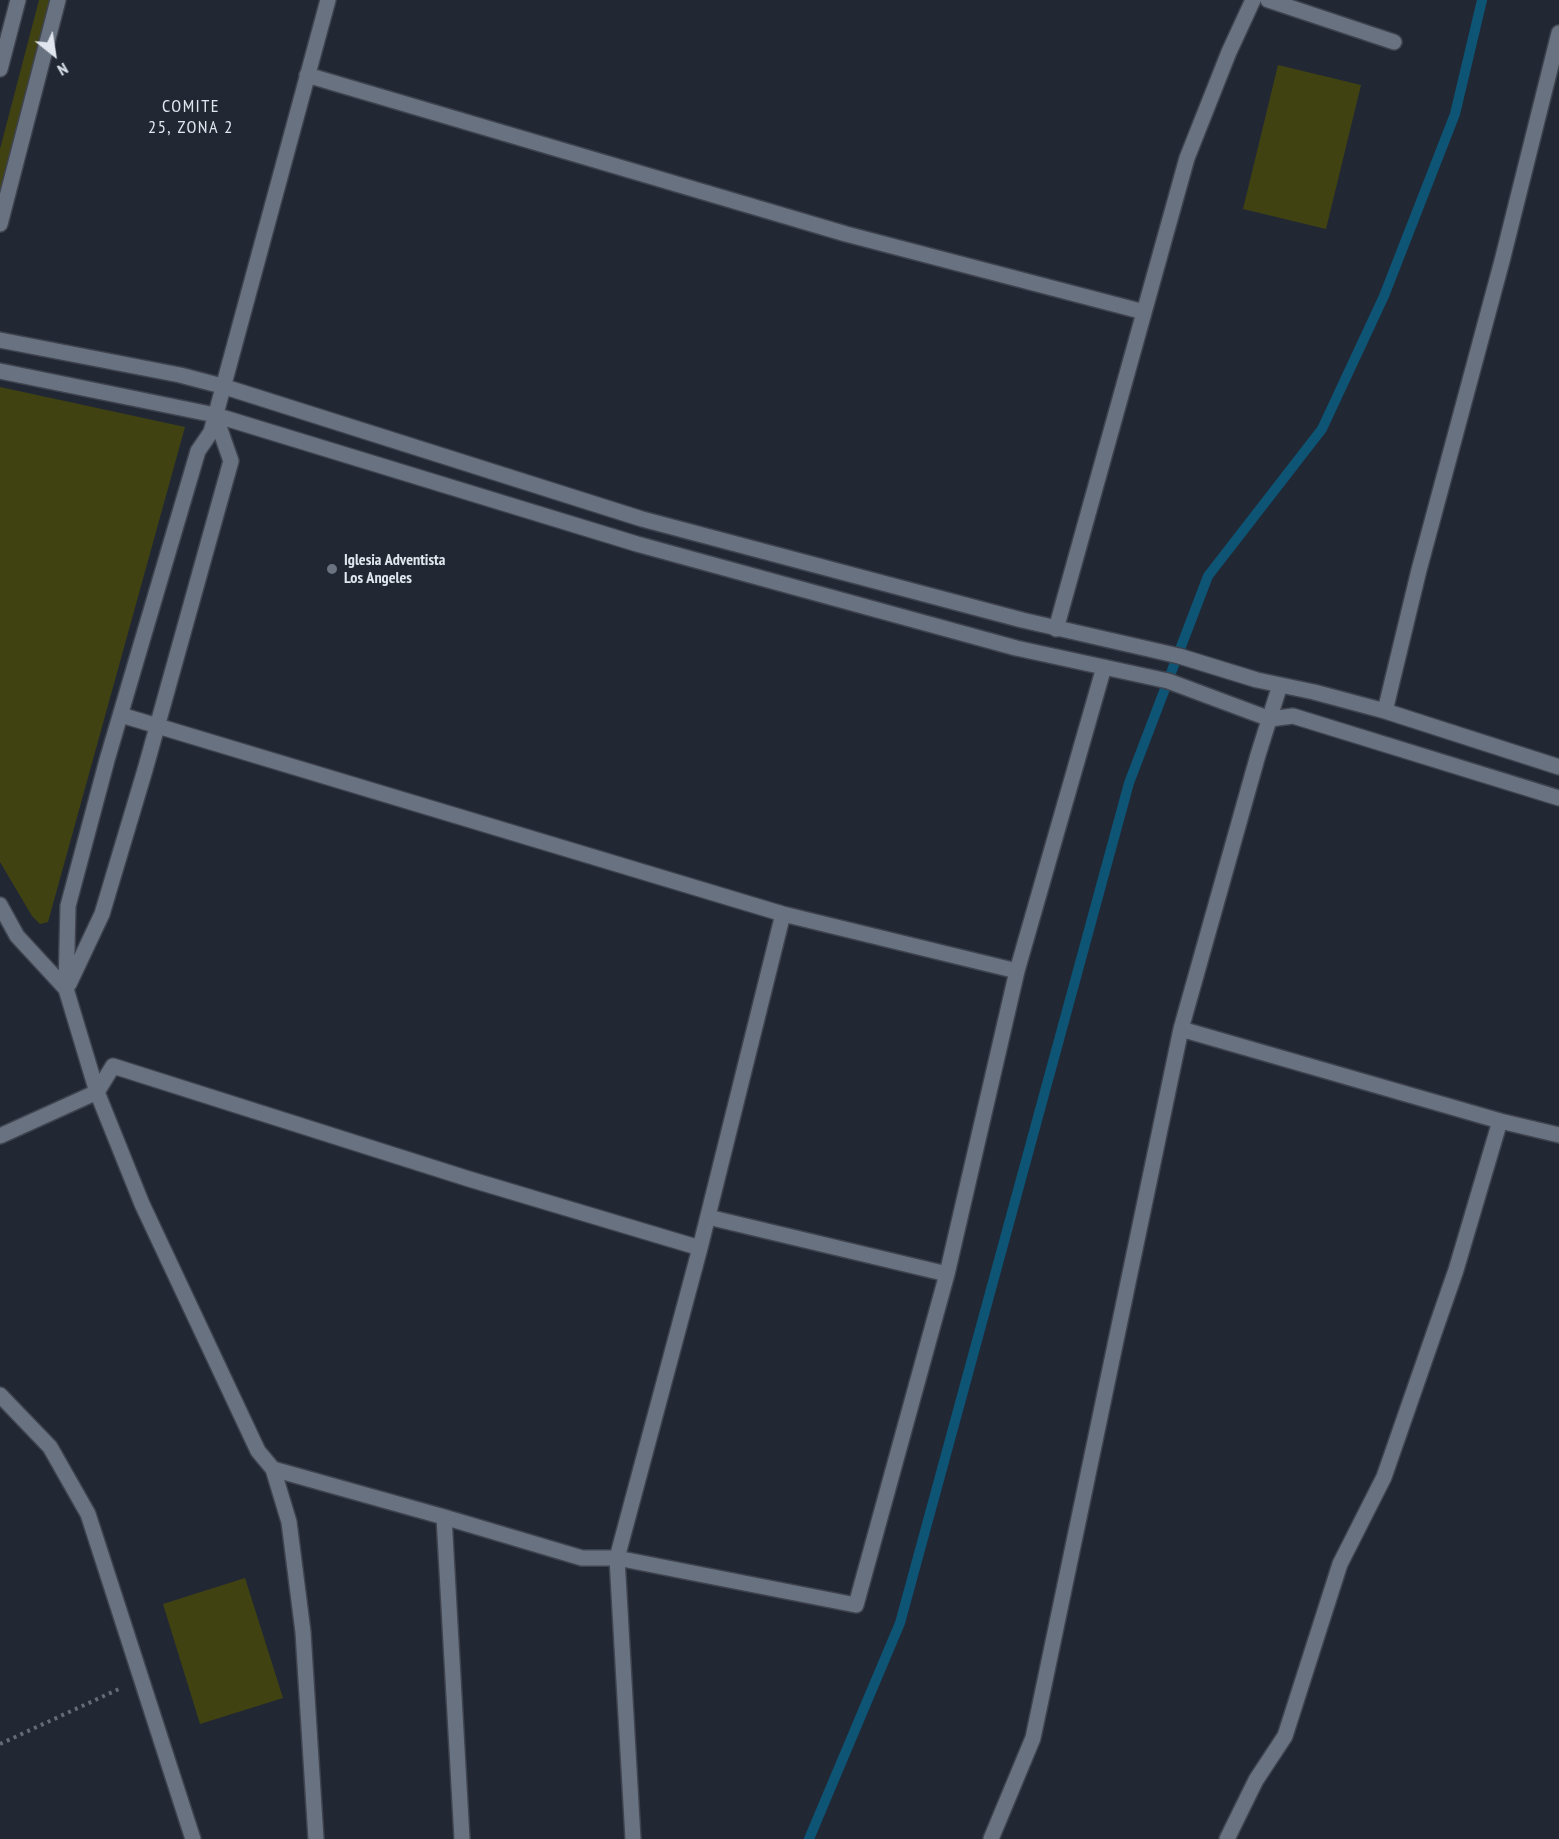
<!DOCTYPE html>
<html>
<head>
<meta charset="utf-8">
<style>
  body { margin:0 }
  #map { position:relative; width:1559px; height:1839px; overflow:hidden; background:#212834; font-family:"PT Sans Narrow",sans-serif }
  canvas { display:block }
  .north { position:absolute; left:24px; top:24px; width:60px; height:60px; -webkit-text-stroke:4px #212834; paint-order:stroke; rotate:150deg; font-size:16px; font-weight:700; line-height:24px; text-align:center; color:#e1e6ee }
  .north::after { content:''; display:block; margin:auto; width:21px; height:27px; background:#e1e6ee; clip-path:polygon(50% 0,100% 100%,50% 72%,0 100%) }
</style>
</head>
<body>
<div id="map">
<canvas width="1559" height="1839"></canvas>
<div class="north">N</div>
</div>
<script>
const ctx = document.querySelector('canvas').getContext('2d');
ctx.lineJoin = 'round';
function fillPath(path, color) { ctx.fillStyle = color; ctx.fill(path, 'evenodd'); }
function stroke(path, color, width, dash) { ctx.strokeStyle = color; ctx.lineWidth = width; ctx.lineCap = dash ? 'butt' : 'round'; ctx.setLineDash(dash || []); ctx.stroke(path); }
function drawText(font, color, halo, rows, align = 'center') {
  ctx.font = font + ' "PT Sans Narrow",sans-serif'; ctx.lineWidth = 6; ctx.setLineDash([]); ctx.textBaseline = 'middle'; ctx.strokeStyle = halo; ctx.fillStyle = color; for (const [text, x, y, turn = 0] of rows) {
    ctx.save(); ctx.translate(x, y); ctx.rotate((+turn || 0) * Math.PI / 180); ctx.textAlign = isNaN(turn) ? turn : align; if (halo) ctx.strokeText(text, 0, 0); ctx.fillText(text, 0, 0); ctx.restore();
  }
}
fillPath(new Path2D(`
  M39,0h11l-50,196v-47z
  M1278,65l83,20 -35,144 -83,-20z
  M0,387l185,40 -137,495 -8,2 -8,-8 -32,-54z
  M245,1578l38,120 -83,26 -37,-120z`), '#414212');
stroke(new Path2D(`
  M809,1839l91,-216 229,-840 79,-207 114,-147 62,-133 71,-182 27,-114`), '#0e5474', 10);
const minor = new Path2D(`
  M1268,0l126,42
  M0,69l18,-69
  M307,75l539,159 298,78
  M0,224l58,-224
  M0,340l180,35 42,11 420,133 380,101 157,36 78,24 57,12 71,19 174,56
  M0,371l215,44 422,129 379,104 152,33 102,38 23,-3 266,82
  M1056,629l131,-471 42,-106 24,-52
  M1385,711l34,-141 83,-309 57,-228
  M121,715l662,199 234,57
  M0,905l17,31 49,53 31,103 45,112 116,247 15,18 16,53 14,110 13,207
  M69,984l33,-70 43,-144 86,-309 -16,-46
  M66,989l2,-83 39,-146 91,-309 13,-19 117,-432
  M1181,1029l319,92 59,14
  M0,1136l97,-44 16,-26 356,113 231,69
  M708,1217l239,57
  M0,1395l50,52 38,67 105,325
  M273,1469l171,48 138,41h35l239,47 91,-331 70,-303 87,-304
  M444,1517l18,322
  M633,1839l-16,-281 83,-310 83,-334
  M991,1839l42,-101 148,-709 77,-274 22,-70
  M1227,1839l29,-59 29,-44 55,-172 44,-87 72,-207 44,-149`);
stroke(minor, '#3e434e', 18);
stroke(new Path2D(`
  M0,1744l119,-55`), '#666c76', 4, [3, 4.5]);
stroke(minor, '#697281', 15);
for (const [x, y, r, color] of [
  [332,569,6,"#6b7280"]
]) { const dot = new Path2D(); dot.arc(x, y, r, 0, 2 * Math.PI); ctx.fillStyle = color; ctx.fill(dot); stroke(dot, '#212834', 2); }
drawText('bold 16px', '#e1e6ee', '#212834', [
  ["Iglesia Adventista",344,560],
  ["Los Angeles",344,578]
], 'left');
ctx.letterSpacing = '1.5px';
drawText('18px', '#e1e6ee', '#212834', [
  ["COMITE",191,107],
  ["25, ZONA 2",191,128]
]);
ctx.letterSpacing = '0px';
</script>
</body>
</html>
